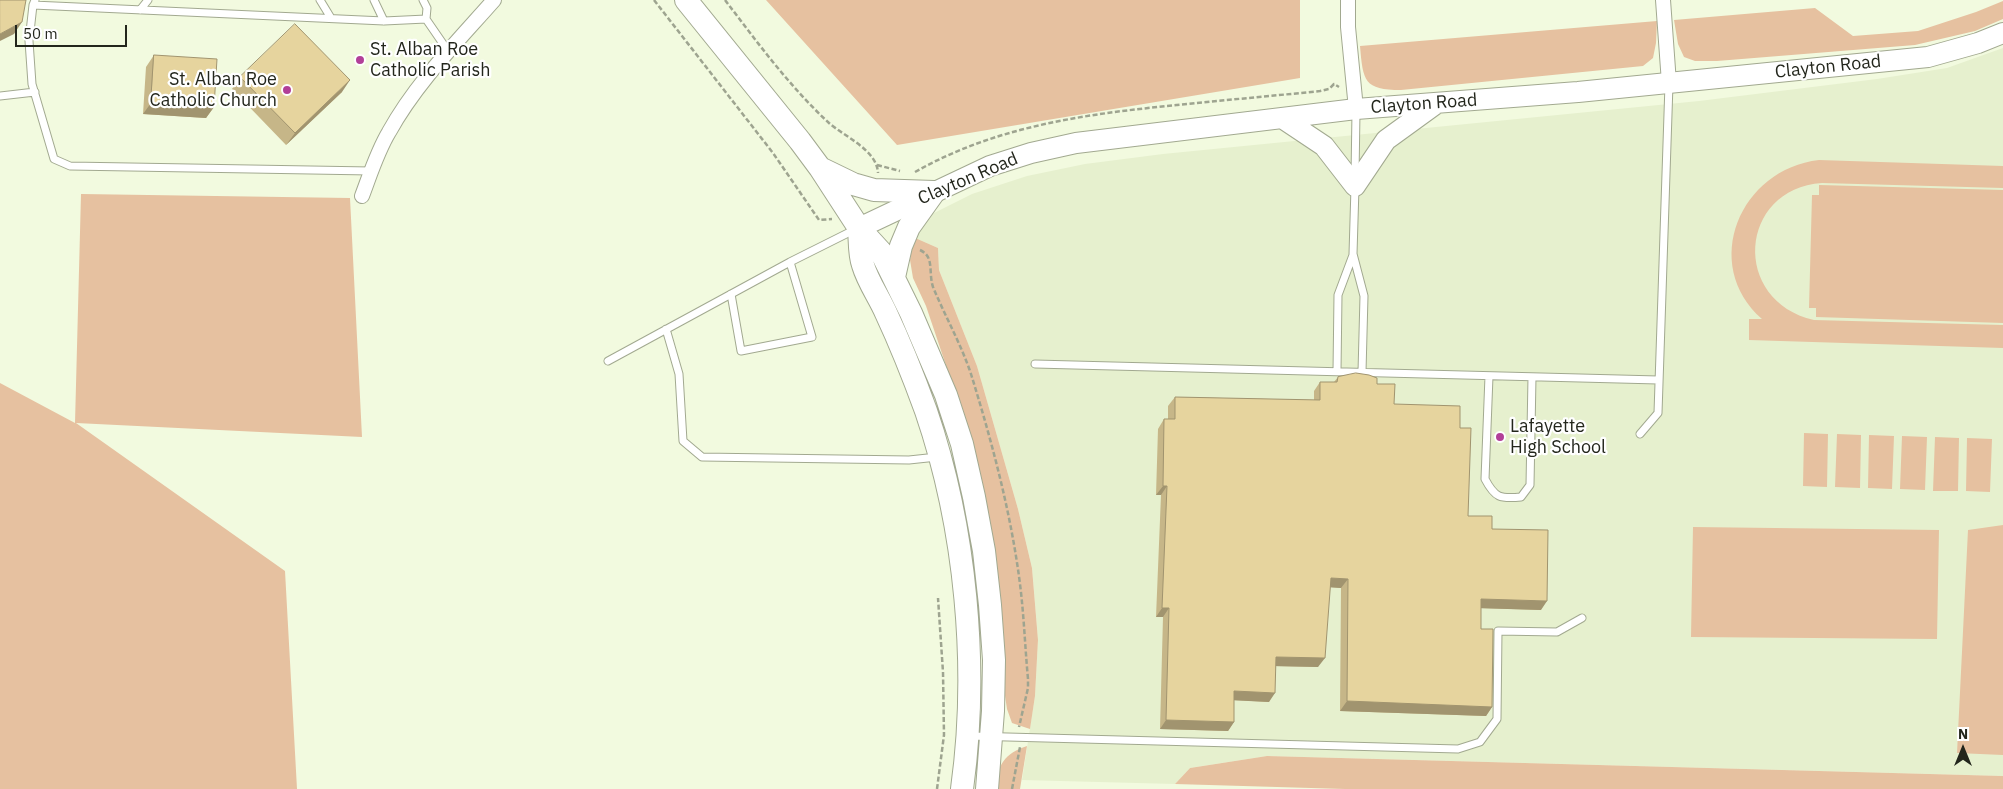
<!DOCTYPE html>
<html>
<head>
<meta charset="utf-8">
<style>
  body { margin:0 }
  #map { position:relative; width:2003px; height:789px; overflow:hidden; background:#f2fadf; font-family:"IBM Plex Sans",sans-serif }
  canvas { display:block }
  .north { position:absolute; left:1938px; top:724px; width:50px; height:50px; -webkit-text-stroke:4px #fff; paint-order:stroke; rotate:0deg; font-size:14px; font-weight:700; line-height:20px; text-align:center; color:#23261c }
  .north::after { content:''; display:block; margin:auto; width:18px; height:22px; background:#23261c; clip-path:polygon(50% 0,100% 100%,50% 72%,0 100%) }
  .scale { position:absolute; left:15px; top:25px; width:112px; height:22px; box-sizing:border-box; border:2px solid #23261c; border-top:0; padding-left:6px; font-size:15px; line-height:18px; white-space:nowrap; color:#23261c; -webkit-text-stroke:4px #fff; paint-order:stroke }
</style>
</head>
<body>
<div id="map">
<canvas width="2003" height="789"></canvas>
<div class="north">N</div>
<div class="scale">50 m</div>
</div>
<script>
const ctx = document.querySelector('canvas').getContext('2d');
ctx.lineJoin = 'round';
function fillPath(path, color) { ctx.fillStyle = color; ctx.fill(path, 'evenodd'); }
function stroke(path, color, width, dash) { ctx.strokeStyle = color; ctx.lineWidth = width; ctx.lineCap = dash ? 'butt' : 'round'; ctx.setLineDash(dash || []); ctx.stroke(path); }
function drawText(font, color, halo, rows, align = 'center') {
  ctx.font = font + ' "IBM Plex Sans",sans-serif'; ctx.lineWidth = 4.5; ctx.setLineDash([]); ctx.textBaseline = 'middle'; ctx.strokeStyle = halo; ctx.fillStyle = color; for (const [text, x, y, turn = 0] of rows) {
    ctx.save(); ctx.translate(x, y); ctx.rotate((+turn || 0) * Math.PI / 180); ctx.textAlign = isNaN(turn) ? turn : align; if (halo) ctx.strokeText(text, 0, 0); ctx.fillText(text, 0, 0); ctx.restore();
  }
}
fillPath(new Path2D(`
  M2003,48v728l-736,-20 -77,12 -15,16 -153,-4 13,-84 3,-56 -6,-72 -14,-59 -41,-143 -38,-96 -1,-22 -25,-11 13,-20 46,-23 55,-18 58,-12 78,-10 536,-53 178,-22 70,-11z`), '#e6f0ce');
fillPath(new Path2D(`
  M766,0h534v78l-403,67z
  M2003,1v18l-28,12 -60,14 -198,16h-22l-11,-4 -6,-13 -4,-24 141,-12 38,28 65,-5 58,-19z
  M1657,21l-1,22 -3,15 -10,8 -242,24c-37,0 -38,-9 -41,-44z
  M1819,160l184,6v22l-181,-5c-84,6 -91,118 -8,137l189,5v23l-254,-8v-21h13c-62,-55 -22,-150 57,-159z
  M1819,185l184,5v133l-187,-6v-9h-7l3,-113h7z
  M81,194l269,4 12,239 -286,-14 209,148 12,218h-297v-406l75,40z
  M913,237l25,11 1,22 38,96 41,143 14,59 6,72 -3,56 -5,33 -18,-6 -5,-14 -45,-296 -36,-107 -13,-28 -3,-18z
  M1804,433l24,1 -1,53 -24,-1z
  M1837,434l24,1 -1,53 -25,-1z
  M1869,435l25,1 -2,53 -24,-1z
  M1902,436l25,1 -2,53 -25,-1z
  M1935,437l24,1 -1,53h-25z
  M1967,438l25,1 -2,53 -24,-1z
  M2003,525v230l-46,-2 11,-223z
  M1693,527l246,3 -2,109 -246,-2z
  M1027,746l-7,43h-25c3,-25 9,-35 32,-43z
  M1267,756l736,20v13h-658l-170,-5 15,-16z`), '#e6c1a0');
const service = new Path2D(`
  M35,0l-2,5 -4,36 3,43 22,75 16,7 301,5
  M320,0l11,18
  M374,0l10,21
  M423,0l4,8 -1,11 22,32
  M33,5l351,16 42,-2
  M140,10l8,-10
  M0,96l35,-4
  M1355,176l1,-64
  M1355,187l-2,67 11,42 -2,76
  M731,294l10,57 71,-14 -22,-75
  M666,329l13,45 4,67 19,16 207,3 28,-3
  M608,361l182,-99 66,-33
  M1035,364l623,16
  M1337,371l1,-76 15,-40
  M1489,376l-4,103c10,19 15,20 36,18l9,-12 2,-108
  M1640,434l18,-21 11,-329
  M970,736l488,13 22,-7 17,-23 1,-88 59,1 25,-14`);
const minor = new Path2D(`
  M1348,0v27l8,82
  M1663,0l6,83
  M362,196c8,-21 15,-44 27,-64 27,-49 68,-90 105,-132`);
const secondary = new Path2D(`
  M1282,118l42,28 31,40 31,-46 51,-37
  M859,228l131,-62 41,-13 45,-10 280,-34 222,-17 350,-35 50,-14 25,-10`);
const primary = new Path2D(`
  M686,0l114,141 20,27 39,60 22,24 30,61 35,82 16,49 12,53 10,54 6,54 4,55 -1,51 -6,78
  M820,168l33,16 21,6 60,2
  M859,228c1,11 0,26 4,37 5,17 16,32 23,48 15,32 28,65 40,98 40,117 53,256 36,378
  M894,277l7,-31 8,-19 25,-35`);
stroke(service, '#a2a990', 9);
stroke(minor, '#a2a990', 16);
stroke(secondary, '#a2a990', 22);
stroke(primary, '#a2a990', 24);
stroke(new Path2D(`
  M654,0l119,153 46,67 13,-1
  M725,0c32,42 65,87 104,123 16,14 48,27 49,50
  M877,165l23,6
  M915,172c81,-46 171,-58 262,-67 48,-5 95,-9 143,-14l9,-2 5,-5 5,3
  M920,250c15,7 8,22 13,37 12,29 28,57 38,87 21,68 40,139 49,210 4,32 5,63 8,95v9l-9,39
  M937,789l7,-54 -1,-63 -5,-74
  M1012,789l8,-42`), '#9ea490', 2.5, [5, 2.5]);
stroke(service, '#fff', 7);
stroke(minor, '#fff', 14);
stroke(secondary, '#fff', 20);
stroke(primary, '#fff', 22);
fillPath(new Path2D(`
  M154,55l60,52 -8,11 -63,-4 3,-47z
  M240,77l102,15 -56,53 -54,-56z
  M1338,377l39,7 17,20 66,24 8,88 24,13 49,81 -60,-2v21l11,78 -6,9 -146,-5 1,-123 -11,-1 -12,80 -42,-1 -7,36 -35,-2v22l-6,9 -68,-2 3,-112h-7l5,-122h-5l2,-66 6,-10h4v-13l7,-9 139,3v-9l6,-9h14z`), '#c6b688');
fillPath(new Path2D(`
  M22,22l-8,12 -14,7v-7z
  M350,80l-8,12 -56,53 9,-12z
  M151,103l63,4 -8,11 -63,-4z
  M1163,486h4l-6,9h-5z
  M1331,578l17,1 -7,9 -16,-1z
  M1481,599l66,2 -6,9 -67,-2z
  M1162,608h7l-6,9h-7z
  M1276,657l49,1 -7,9 -48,-1z
  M1234,691l41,2 -6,9 -41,-2z
  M1347,701l145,6 -6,9 -146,-5z
  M1166,720l68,2 -6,9 -68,-2z`), '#a1946f');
const building = new Path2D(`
  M0,0h26l-4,22 -22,12z
  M295,24l55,56 -55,53 -55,-56z
  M154,55l63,4 -3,48 -63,-4z
  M1356,373l13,2 8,3v6h18l-1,20 66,2v22h11l-3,88h24v13l56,1 -1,71 -66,-2v30h12l-1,78 -145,-6 1,-122 -17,-1 -6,80 -49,-1 -1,36 -41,-2v31l-68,-2 3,-112h-7l5,-122h-4l1,-67h11v-22l145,3v-18h17l1,-5z`);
fillPath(building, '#e6d49e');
stroke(building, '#a1946f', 1);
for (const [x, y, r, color] of [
  [360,60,5,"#b23f98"],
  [287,90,5,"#b23f98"],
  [1500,437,5,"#b23f98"]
]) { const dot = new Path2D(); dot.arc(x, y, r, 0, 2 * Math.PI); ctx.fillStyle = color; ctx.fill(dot); stroke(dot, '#fff', 2); }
drawText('18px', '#23261c', '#fff', [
  ["St. Alban Roe",370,50],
  ["Catholic Parish",370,71],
  ["St. Alban Roe",277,80,"right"],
  ["Catholic Church",277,101,"right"],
  ["Lafayette",1510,427],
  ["High School",1510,448]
], 'left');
drawText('18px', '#23261c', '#fff', [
  ["Clayton Road",1828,67,-6],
  ["Clayton Road",1424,104,-4],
  ["Clayton Road",968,179,-23]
]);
</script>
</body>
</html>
